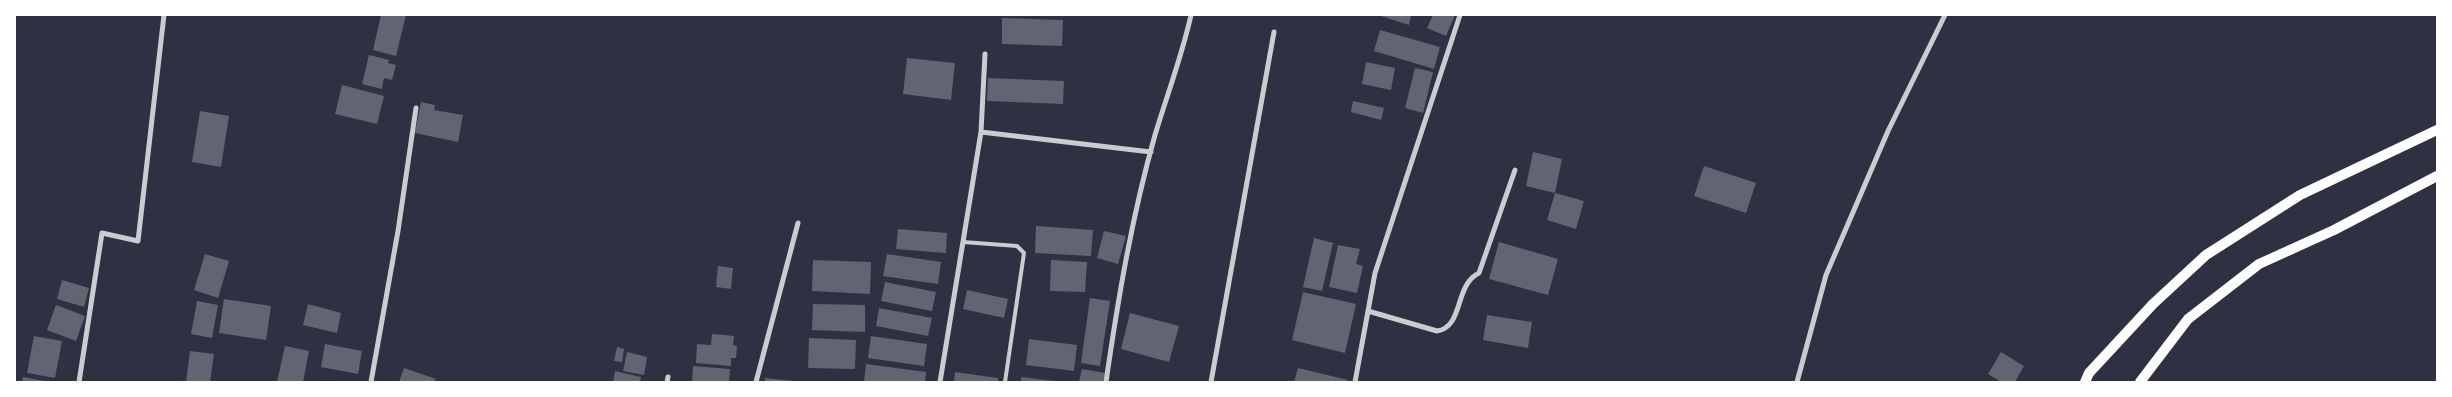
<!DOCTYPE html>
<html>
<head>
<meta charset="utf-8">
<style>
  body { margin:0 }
  #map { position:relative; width:2452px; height:397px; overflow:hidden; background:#2d3142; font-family:"Asap Condensed",sans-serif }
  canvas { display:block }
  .frame { position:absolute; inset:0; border:16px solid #fff; pointer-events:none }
</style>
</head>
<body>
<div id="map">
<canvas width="2452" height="397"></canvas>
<div class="frame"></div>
</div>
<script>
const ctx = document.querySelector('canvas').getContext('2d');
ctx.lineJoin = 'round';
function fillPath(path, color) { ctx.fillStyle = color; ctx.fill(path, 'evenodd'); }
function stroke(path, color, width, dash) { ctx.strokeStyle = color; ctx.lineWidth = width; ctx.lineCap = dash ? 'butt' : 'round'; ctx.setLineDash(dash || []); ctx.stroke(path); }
fillPath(new Path2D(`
  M381,15h25l-10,41 -23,-6z
  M1378,15h33l-2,10z
  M1433,15h22l-9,21 -19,-8z
  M1002,18l61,2 -1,26 -60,-2z
  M1380,30l60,17 -6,22 -60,-18z
  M369,55l20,5 -1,3 8,2 -4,15 -8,-2 -2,11 -20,-5z
  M907,58l48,5 -4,37 -48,-6z
  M1366,62l29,6 -4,22 -29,-6z
  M1415,68l18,4 -10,41 -18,-5z
  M988,78l76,3 -1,23 -76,-3z
  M342,85l42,11 -7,28 -42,-10z
  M1353,101l31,7 -3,12 -30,-8z
  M421,102l14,3 -1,5 29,5 -5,27 -43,-9z
  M200,111l29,5 -8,51 -29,-5z
  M1533,152l29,7 -7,34 29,8 -8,28 -29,-9 8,-27 -29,-7z
  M1704,166l52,17 -10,30 -52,-17z
  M1036,226l57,4 -2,26 -56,-3z
  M898,229l49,4 -1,20 -50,-4z
  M1104,231l22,5 -8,28 -21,-6z
  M1314,238l19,5 -11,48 -19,-4z
  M1499,242l59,17 -10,36 -59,-16z
  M1338,245l22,4 -4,15 7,2 -6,27 -28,-6z
  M205,254l24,7 -11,37 -24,-8z
  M887,254l54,8 -3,22 -55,-8z
  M813,260l58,2 -1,32 -58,-3z
  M1051,260l36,2 -2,30 -35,-1z
  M718,266l15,2 -2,21 -15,-2z
  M62,280l27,8 -5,19 -27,-8z
  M885,282l51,10 -4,19 -51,-10z
  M967,290l41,9 -4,19 -41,-9z
  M1303,292l53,12 -11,49 -53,-13z
  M1090,298l20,3 -10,65 -19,-3z
  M224,299l47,7 -5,34 -47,-7z
  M197,301l21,4 -6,33 -21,-4z
  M308,304l33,9 -4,20 -34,-8z
  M813,304l52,1v27l-53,-2z
  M56,305l29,11 -9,25 -29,-11z
  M879,308l53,10 -4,18 -52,-10z
  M1130,313l49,13 -10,36 -48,-13z
  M1487,315l45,7 -4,26 -45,-8z
  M712,334l22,2 -1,9 4,1 -1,12h-5v8l-35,-3 1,-19 14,1z
  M34,336l28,5 -7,37 -28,-5z
  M871,336l56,8 -3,22 -56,-8z
  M809,338l47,2 -1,29 -47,-1z
  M1029,339l48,6 -3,26 -48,-6z
  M325,344l37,7 -4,23 -37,-7z
  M285,346l24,5 -6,31h-26z
  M617,347l7,2 -2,13 -8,-1z
  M190,351l24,3 -4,28h-24z
  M627,352l20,5 -3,18 -21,-4z
  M2001,352l23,14 -9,16h-14l-13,-8z
  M866,364l60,8 -1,10h-61z
  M693,366l37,3 -1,13h-37z
  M404,368l32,11 -2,3h-35z
  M1298,368l50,12 -1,2h-53z
  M1082,369l23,4 -2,9h-24z
  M615,371l26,6 -1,5h-27z
  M955,372l43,6v4h-44z
  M23,377l22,4v1h-23z
  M1021,377l34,4v1h-34z
  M765,378l29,3v1h-29z`), '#626471');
stroke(new Path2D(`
  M963,242l54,4 7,7 -19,129`), '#caccd0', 4);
stroke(new Path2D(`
  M981,132l4,-78
  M1368,311l69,20c27,-4 17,-46 42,-58l36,-103
  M79,382l23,-149 36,8 26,-226
  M371,382l27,-151 18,-123
  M667,382l1,-5
  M756,382l42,-159
  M940,382l41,-250 170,20
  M1106,382c12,-83 26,-166 49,-247 12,-40 27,-79 36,-120
  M1211,382l63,-350
  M1355,382l20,-109 85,-258
  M1797,382l29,-107 62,-144 57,-116`), '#caccd0', 5);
stroke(new Path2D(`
  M2085,382l4,-9 64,-69 53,-49 94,-60 137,-65
  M2140,382l48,-63 71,-55 75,-34 103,-54`), '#fff', 10);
</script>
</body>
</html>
